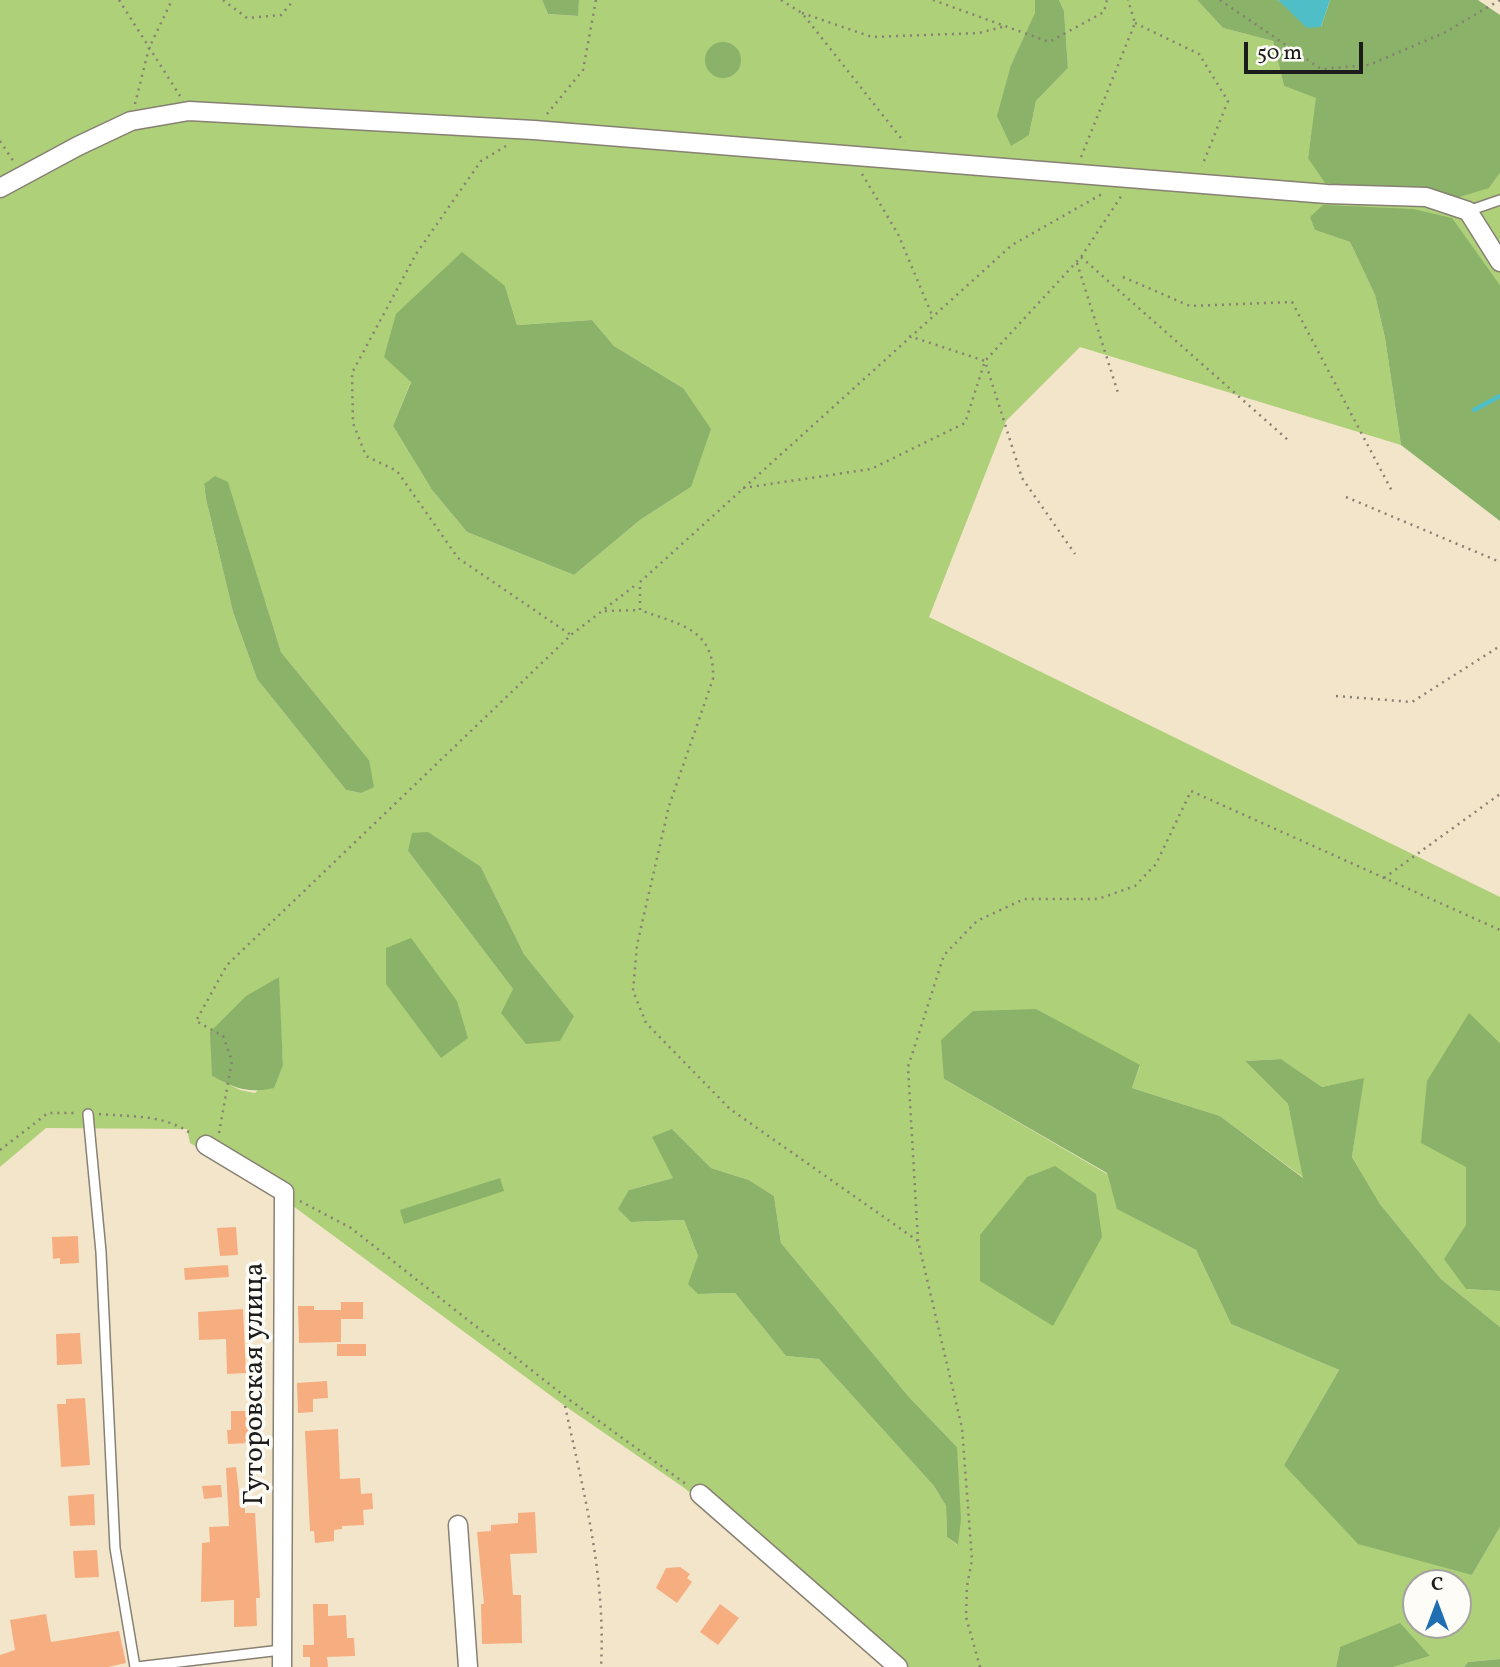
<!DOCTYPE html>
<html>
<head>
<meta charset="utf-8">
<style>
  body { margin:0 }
  #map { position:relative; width:1500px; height:1667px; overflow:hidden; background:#f2e5ca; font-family:Vollkorn,serif }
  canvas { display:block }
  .north { position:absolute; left:1402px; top:1569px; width:70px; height:70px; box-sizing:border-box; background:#fdfcf7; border:2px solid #a3a29f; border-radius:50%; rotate:0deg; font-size:19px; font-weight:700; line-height:28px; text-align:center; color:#1c1c1c }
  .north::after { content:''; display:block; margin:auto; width:24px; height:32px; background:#1f6fb2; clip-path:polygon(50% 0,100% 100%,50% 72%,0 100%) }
  .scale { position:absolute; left:1244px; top:42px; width:119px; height:32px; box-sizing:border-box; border:4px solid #1c1c1c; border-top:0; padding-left:9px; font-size:21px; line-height:24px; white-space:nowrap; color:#1c1c1c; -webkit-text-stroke:5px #fdfcf7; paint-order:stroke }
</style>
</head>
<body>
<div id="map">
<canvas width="1500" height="1667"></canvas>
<div class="north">С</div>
<div class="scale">50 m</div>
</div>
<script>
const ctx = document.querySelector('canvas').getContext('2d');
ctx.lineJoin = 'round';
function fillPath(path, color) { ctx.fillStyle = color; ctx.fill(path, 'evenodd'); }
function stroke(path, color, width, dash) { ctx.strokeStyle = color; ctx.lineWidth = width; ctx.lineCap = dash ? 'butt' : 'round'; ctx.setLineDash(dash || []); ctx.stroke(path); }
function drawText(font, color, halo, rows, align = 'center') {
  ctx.font = font + ' Vollkorn,serif'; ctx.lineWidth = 7; ctx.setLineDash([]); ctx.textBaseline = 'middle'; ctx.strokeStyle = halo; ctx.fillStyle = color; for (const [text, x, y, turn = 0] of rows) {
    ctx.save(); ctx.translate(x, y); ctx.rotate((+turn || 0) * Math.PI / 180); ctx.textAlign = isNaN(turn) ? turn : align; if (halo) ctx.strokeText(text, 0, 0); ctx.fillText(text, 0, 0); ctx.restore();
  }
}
fillPath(new Path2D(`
  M0,0h542l6,14 29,2 2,-16h456l1,13 -25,52 18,70 7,-34 32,-33 -4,-57 -5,-11h138l26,28 50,13 11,45 33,12 -9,60 181,30 11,-15v112l-49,-67 -136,12 35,12 25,53 10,43 16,107 -321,-98 -74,74 -77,196 571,280v146l-31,-29 -3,275 34,2v36l-59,-48 -61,-75 -28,-47 11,-78 -41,8 -41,-28 -36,2 43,43 16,74 -84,-62 -88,-28 8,-22 -196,13 163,95 11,35 78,41 35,74 108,46 -55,95 188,110 28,-48v132l-32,3 -4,5h-71l37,-11 -90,-9 -4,20h-430l-223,-180 -118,-81 -291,-214 -84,-49 -3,-14 -141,-1 -46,39zM505,286l12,39 75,-5 22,26 69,42 8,99 -51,33 -66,55 -107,-43 -35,-42 -39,-64 18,-45zM228,483l53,169 88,108 -8,33 -15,-3 -89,-111 -24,-67 -27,-113 -2,-14zM408,851l73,16 43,87 50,62 -61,-27zM278,977l5,88 -28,28 -15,-3 -28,-14zM672,1129l39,39 38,12 25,16 7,47 128,154 48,50v98l-10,-8 -1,-31 -12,-20 -115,-127 -33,-3 -51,-63 -36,1 -1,-38 -14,-36 -53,2 -2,-32 44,-12zM1416,1583h42v42h-42z`), '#aed079');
fillPath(new Path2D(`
  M542,0h37l-1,16 -30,-2z
  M1035,0h24l5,11 4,57 -32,33 -7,34 -18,11 -14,-30 14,-51 24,-52z
  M1197,0h81l13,11 30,16 9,-27h148l22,15v158l-11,15 -43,13 -121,-18 -17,-25 8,-60 -32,-12 -11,-45 -50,-13z
  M705 60a18 18 0 1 1 36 0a18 18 0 1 1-36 0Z
  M1323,205l90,4 39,9 48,67v236l-99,-76 -16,-107 -10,-43 -25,-53 -35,-12 -5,-13z
  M462,252l43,34 12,39 75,-5 22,26 69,42 28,41 -20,58 -51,33 -66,55 -107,-43 -35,-42 -39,-64 18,-44 -27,-25 12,-43z
  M215,476l13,6 53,170 88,108 5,27 -13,6 -15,-3 -89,-111 -24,-67 -27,-113 -2,-15z
  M428,832l53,35 43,87 50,62 -14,25 -34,3 -25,-31 12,-24 -105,-138 4,-18z
  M411,938l46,63 11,37 -27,20 -55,-74v-36z
  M279,977l4,88 -9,23c-26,6 -39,0 -62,-12l-2,-44 36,-36z
  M1036,1009l104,56 -8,23 88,28 83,62 -15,-74 -43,-43 36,-2 41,28 42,-9 -12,79 28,47 61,75 59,48v200l-28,48 -114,-31 -74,-79 55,-95 -108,-46 -35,-74 -79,-41 -10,-36 -163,-94 -3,-39 32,-29z
  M1469,1013l31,30v248l-34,-2 -22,-30 22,-34v-58l-45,-24 6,-62z
  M672,1129l39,39 38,12 25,16 7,47 128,154 48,50 4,72 -3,26 -11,-8 -1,-31 -12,-20 -115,-127 -33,-3 -51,-63 -37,1 -10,-10 10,-28 -14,-36 -53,2 -13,-13 11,-19 44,-12 -21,-41z
  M1055,1166l41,28 6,43 -49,89 -73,-45v-46l47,-58z
  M500,1178l4,13 -100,33 -4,-14z
  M1400,1623l30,33 -37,11h-57l4,-20z
  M1500,1659v8h-36l4,-5z`), '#8ab269');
fillPath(new Path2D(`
  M1278,0h52l-9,27 -14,1z`), '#50bec6');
stroke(new Path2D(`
  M1474,410l26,-14`), '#50bec6', 4.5);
fillPath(new Path2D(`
  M236,1227l2,28 -18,1 -3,-28z
  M78,1236l1,27 -19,1v-6l-7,1 -1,-22z
  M228,1265l1,12 -44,3 -1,-12z
  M341,1302h22v17h-22z
  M298,1306h16v4h27v32l-42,1z
  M243,1309l3,64 -19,1 -1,-35 -27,1 -1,-28z
  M80,1333l2,31 -25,1 -1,-31z
  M337,1344h29v12h-29z
  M327,1381l1,17 -15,1v13l-15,1 -1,-30z
  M85,1398l5,67 -29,2 -4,-63h9v-5z
  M231,1411h18l1,32 -22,1 -1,-14h4z
  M338,1429l2,50 20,-1 1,16 11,-1 1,16 -10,1 1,15 -22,1v3l-8,1v11l-19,2 -1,-12h-4l-5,-100z
  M236,1467l5,41h4v5h10l5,85h-4l1,28 -23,1v-27l-33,2 1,-59 8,-1 -1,-15 20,-1 -3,-58z
  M221,1485l1,12 -18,2 -2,-13z
  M94,1494l1,31 -25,1 -2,-30z
  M535,1512l2,41 -27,1 3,41h8l1,48 -40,1 -1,-40h3l-7,-72 14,-1v-6l27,-2v-10z
  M97,1550l2,27 -24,1 -2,-27z
  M680,1567l10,7 -3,4 5,4 -15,21 -21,-15 10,-20z
  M313,1604h15v12l18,-1 1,23h7l1,18 -28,1 1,10h-18v-10h-7v-12h11z
  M720,1604l19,14 -21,27 -18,-13z
  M46,1614l5,28 68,-11 7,32 -18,4h-108v-12l15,-5 -5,-30z`), '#f6ae81');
const lane = new Path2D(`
  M1468,211l32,-11
  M88,1114l13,138 14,296 20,119
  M137,1667l144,-17`);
const street = new Path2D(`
  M0,188l78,-42 53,-25 58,-10 345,19 793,64 99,3 42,14 32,51
  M206,1145l78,47 -2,475
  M700,1494l198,173
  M458,1525l10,142`);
stroke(lane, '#878073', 12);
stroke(street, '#878073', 21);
stroke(new Path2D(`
  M119,0l61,96
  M223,0l24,18 34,-3 13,-15
  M781,0l21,13 102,129
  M933,0l116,42 55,-30 3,-12
  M1220,0l101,69 48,-4 75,-32 56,-33
  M802,13l70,24 107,-4 27,-7
  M1135,23l64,31 29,47 -26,65
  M135,104l14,-56 23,-48
  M547,114l36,-44 13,-70
  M0,141l14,21
  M506,146l-25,15 -65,93 -64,119 1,50 13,33 31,15 61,87 113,77
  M1081,157l54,-134 -7,-23
  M862,174l36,60 34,81
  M1081,257l207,183
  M1077,263l41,130
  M1123,277l67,29 102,-4 100,189
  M909,336l76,25 37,117 53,76
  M743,488l128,-19 94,-46 20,-62 96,-104 41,-62
  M1346,497l154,65
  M605,611l35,-1
  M1336,696l76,6 88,-56
  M1384,878l116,-84
  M99,1114c33,3 66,0 94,21
  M219,1133l13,-72 -9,-25 -27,-15 31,-56 344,-330 67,-52
  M0,1150l48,-37h27
  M300,1201l51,27 216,170 119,86
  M918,1241l-10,-174 36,-112 33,-34 47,-22h74l37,-13 21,-22 35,-73 309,139
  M565,1406c19,87 41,171 36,261
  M980,1667l-14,-50 1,-31 5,-26 -10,-132 -44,-187 -188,-132 -84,-86 -13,-32 4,-46 32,-139 44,-127c2,-51 -33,-54 -73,-69v-28l372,-337 90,-51`), '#878073', 2.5, [2, 5]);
stroke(lane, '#fff', 9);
stroke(street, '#fff', 18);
drawText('28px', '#1c1c1c', '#fdfcf7', [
  ["Гуторовская улица",257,1384,-90]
]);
</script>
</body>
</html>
